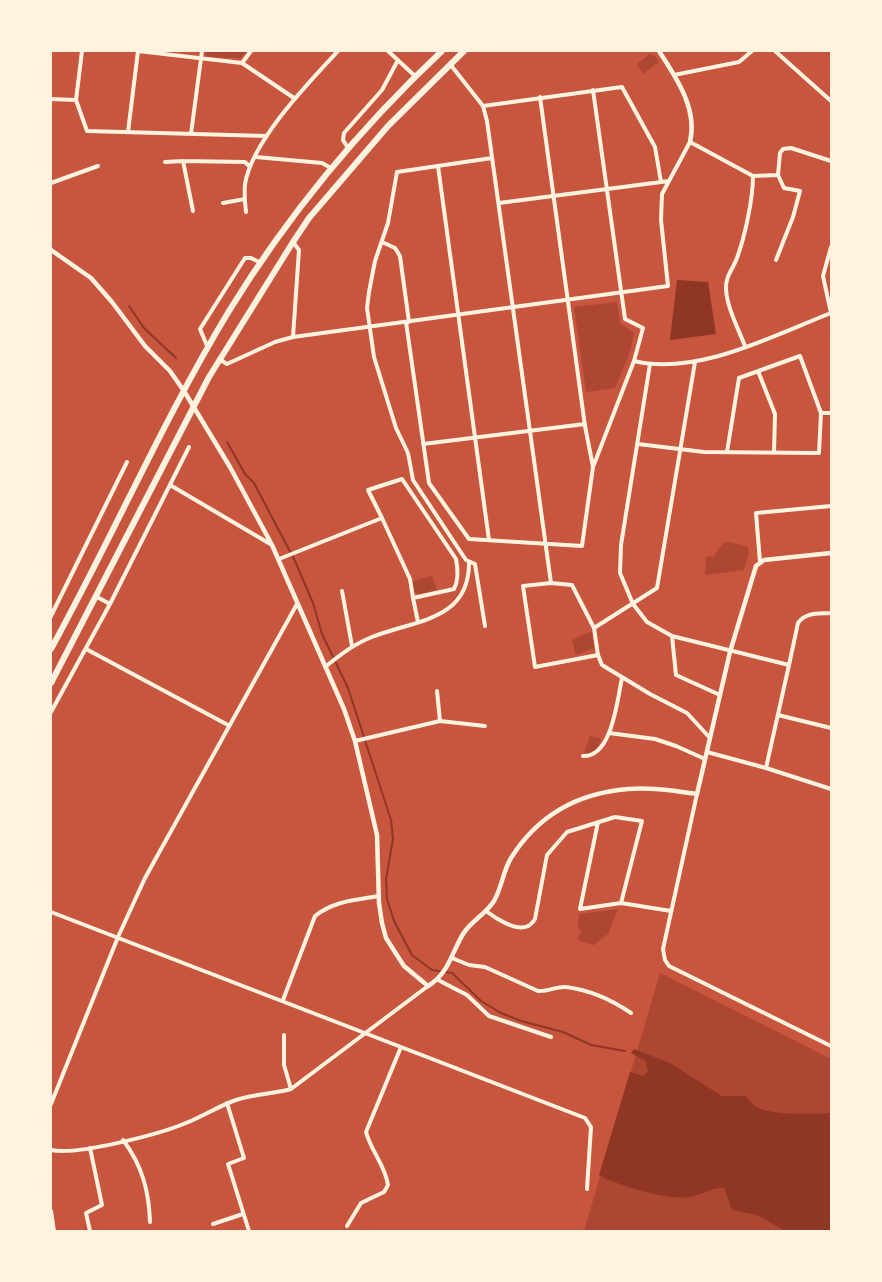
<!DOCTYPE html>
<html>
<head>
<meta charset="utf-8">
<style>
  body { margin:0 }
  #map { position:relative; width:882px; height:1282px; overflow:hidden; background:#c8553d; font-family:"Titillium Web",sans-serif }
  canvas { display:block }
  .frame { position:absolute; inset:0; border:52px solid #fff3e0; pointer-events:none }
</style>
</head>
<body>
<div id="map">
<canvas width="882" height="1282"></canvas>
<div class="frame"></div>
</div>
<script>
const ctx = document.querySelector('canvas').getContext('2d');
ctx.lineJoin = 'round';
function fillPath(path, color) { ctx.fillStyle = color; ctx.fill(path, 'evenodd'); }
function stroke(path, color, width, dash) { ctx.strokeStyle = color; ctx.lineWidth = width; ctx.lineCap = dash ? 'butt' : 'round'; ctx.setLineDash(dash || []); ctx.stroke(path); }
fillPath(new Path2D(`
  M206,51h41l-6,7 -33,-1 -3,-3z
  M650,54l5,2 4,6 -16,12 -6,-10z
  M617,302l3,21 14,10 -4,19 -15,36 -29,4 -12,-85z
  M730,542l18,5 1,6 -5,17 -39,5 1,-18 8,-1 9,-13z
  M432,576l5,14 -18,4 -5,-2 -2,-11z
  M592,631l2,17 -18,7 -4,-15z
  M590,736l11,3 -5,11 -5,4 -7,-1z
  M618,909l-10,25 -14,11 -12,-3 -5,-4 5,-7 -4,-3 1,-14z
  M660,973l171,86v172h-247z`), '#ae4732');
fillPath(new Path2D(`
  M677,280l31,2 8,52 -46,6z
  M634,1049l36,14 52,33h24c2,3 6,8 9,10 15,10 59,8 76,7v118h-46l-28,-16 -25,-5 -8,-22c-14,-1 -22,7 -35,9 -18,4 -74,-12 -90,-22l31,-103 13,4 5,-5 -2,-10 -15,-8z`), '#8f3625');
stroke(new Path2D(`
  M129,306l15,22 32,30
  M227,442l18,32 9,9 41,78 18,42 9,31 26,54 43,132 2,19 -7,40 1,20 7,22 18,34 20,15 20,3 29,28 20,12 20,8 42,11 28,13 34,6`), '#8f3625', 2);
stroke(new Path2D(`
  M82,51l-6,49 11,31 180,5
  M388,51l27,25
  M775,51l56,50
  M242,63l9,-12
  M450,64l33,42 4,15 64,462
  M674,75l65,-13 13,-11
  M540,97l45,329 8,41
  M51,99l25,1
  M483,106l139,-19 33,60 6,35
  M128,132l10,-81 104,12 52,35
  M191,134l11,-83
  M348,148l-5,-8 1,-7 38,-43 16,-30
  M256,157l66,6 9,5
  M183,161l10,50
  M165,162l18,-1 62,1 5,5
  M438,166l51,374
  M51,183l47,-17
  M223,203l22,-4
  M499,203l170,-22
  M246,212c-1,-9 -2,-19 -1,-28 7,-43 63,-101 93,-133
  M382,242l13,6 5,8 9,66
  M831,247l-8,29 8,37
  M776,260l17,-43 7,-26 -16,-3 -6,-13
  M406,322l23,161 40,56 113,7 11,-79 41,-106 9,-33 -18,-9 -32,-229
  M293,337l6,-87 -6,-8
  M745,346c-7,-18 -18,-38 -19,-57 -1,-12 7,-20 11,-31 8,-22 16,-59 16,-82
  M208,348l-8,-19 45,-71h6l10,5
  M219,359l8,5 48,-22 18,-5 375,-51 -7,-66 1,-26 28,-52 63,34 25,-1 2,-22 3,-4 8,-1 40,13
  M634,361c64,15 138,-25 197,-48
  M650,364l-29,181 -1,28 13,31 14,18 25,14 117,29 9,-42c8,-11 20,-9 33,-10
  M758,371l17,43 -1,39
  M821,413h10
  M423,444l162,-20
  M638,444l66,8 115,1 2,-40 -21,-57 -61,22 -12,74
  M170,485l102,60
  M279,559l103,-41 28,61 3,19 41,-9c5,-9 4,-20 2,-30l-54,-80 -34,11 14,28
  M760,562l-4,-49 75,-7
  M342,591l10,55
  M97,597l13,7
  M413,598l5,24
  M51,616l76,-154
  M485,626l-10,-62 -9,-4 -53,-80 -5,-27 -12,-25 -22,-71 -7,-49 2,-16 6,-31 13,-38 9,-51 95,-14
  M594,628l63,-40 38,-226
  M672,636l4,39 44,20
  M86,649l142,76
  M598,655l-63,12 -12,-81 28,-3 21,2 22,43 4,27 4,10 48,29 37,19 23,25
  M325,667c15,-12 29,-23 47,-30 43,-17 97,-16 97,-74
  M437,691l3,30
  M51,712l59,-108 79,-157
  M778,715l53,13
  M609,733l46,6 21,7 29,13
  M355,741l85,-20 45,5
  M707,752l59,16 65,21
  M583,756c29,1 34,-55 39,-78
  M766,768l23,-103
  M697,794l-34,155 2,11 4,6 162,80
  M598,822l-18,87 41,-6 50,8
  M486,911c9,7 30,21 42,15 3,-1 5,-4 7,-7l12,-64 20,-23 48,-15 27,4 -21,82
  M51,912l350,135 -35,85c5,19 19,33 22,53l-4,7 -23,11 -14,23
  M452,958l17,7 16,2 53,24c10,1 19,-5 28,-4 23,3 46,13 65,26
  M438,980l29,15 22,21 62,21
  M283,1000l32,-84c19,-15 41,-16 64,-20
  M284,1035v30l7,24
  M401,1047l184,71 6,9 -4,62
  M227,1103l17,55 -16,6 21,67
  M51,1104l67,-167 27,-59 152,-274
  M123,1140c19,25 26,51 27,82
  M51,1150c25,6 109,-16 135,-27 17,-7 33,-17 50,-23 18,-6 37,-6 55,-11l137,-103
  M51,1211l3,20
  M213,1224l30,-10
  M90,1231l-4,-18 16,-8 -12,-57`), '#fff3e0', 4);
stroke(new Path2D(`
  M659,51c17,27 39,57 31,91
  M51,250l40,28 21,24 33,44 25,25 14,20 46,76 42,78 72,164 11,32 22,94 2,68 3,20 4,15 18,28 24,20c21,-13 23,-32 35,-52 8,-13 23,-20 31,-33 8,-14 9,-30 17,-43 27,-43 67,-65 117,-69 23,-2 47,2 69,5l33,-142 26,-86 8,-6 67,-7`), '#fff3e0', 4.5);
stroke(new Path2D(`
  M51,649c61,-111 112,-229 178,-338 59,-96 131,-183 213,-260
  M51,683l158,-306 84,-135 16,-24 79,-92 76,-75`), '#fff3e0', 6);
</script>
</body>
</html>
